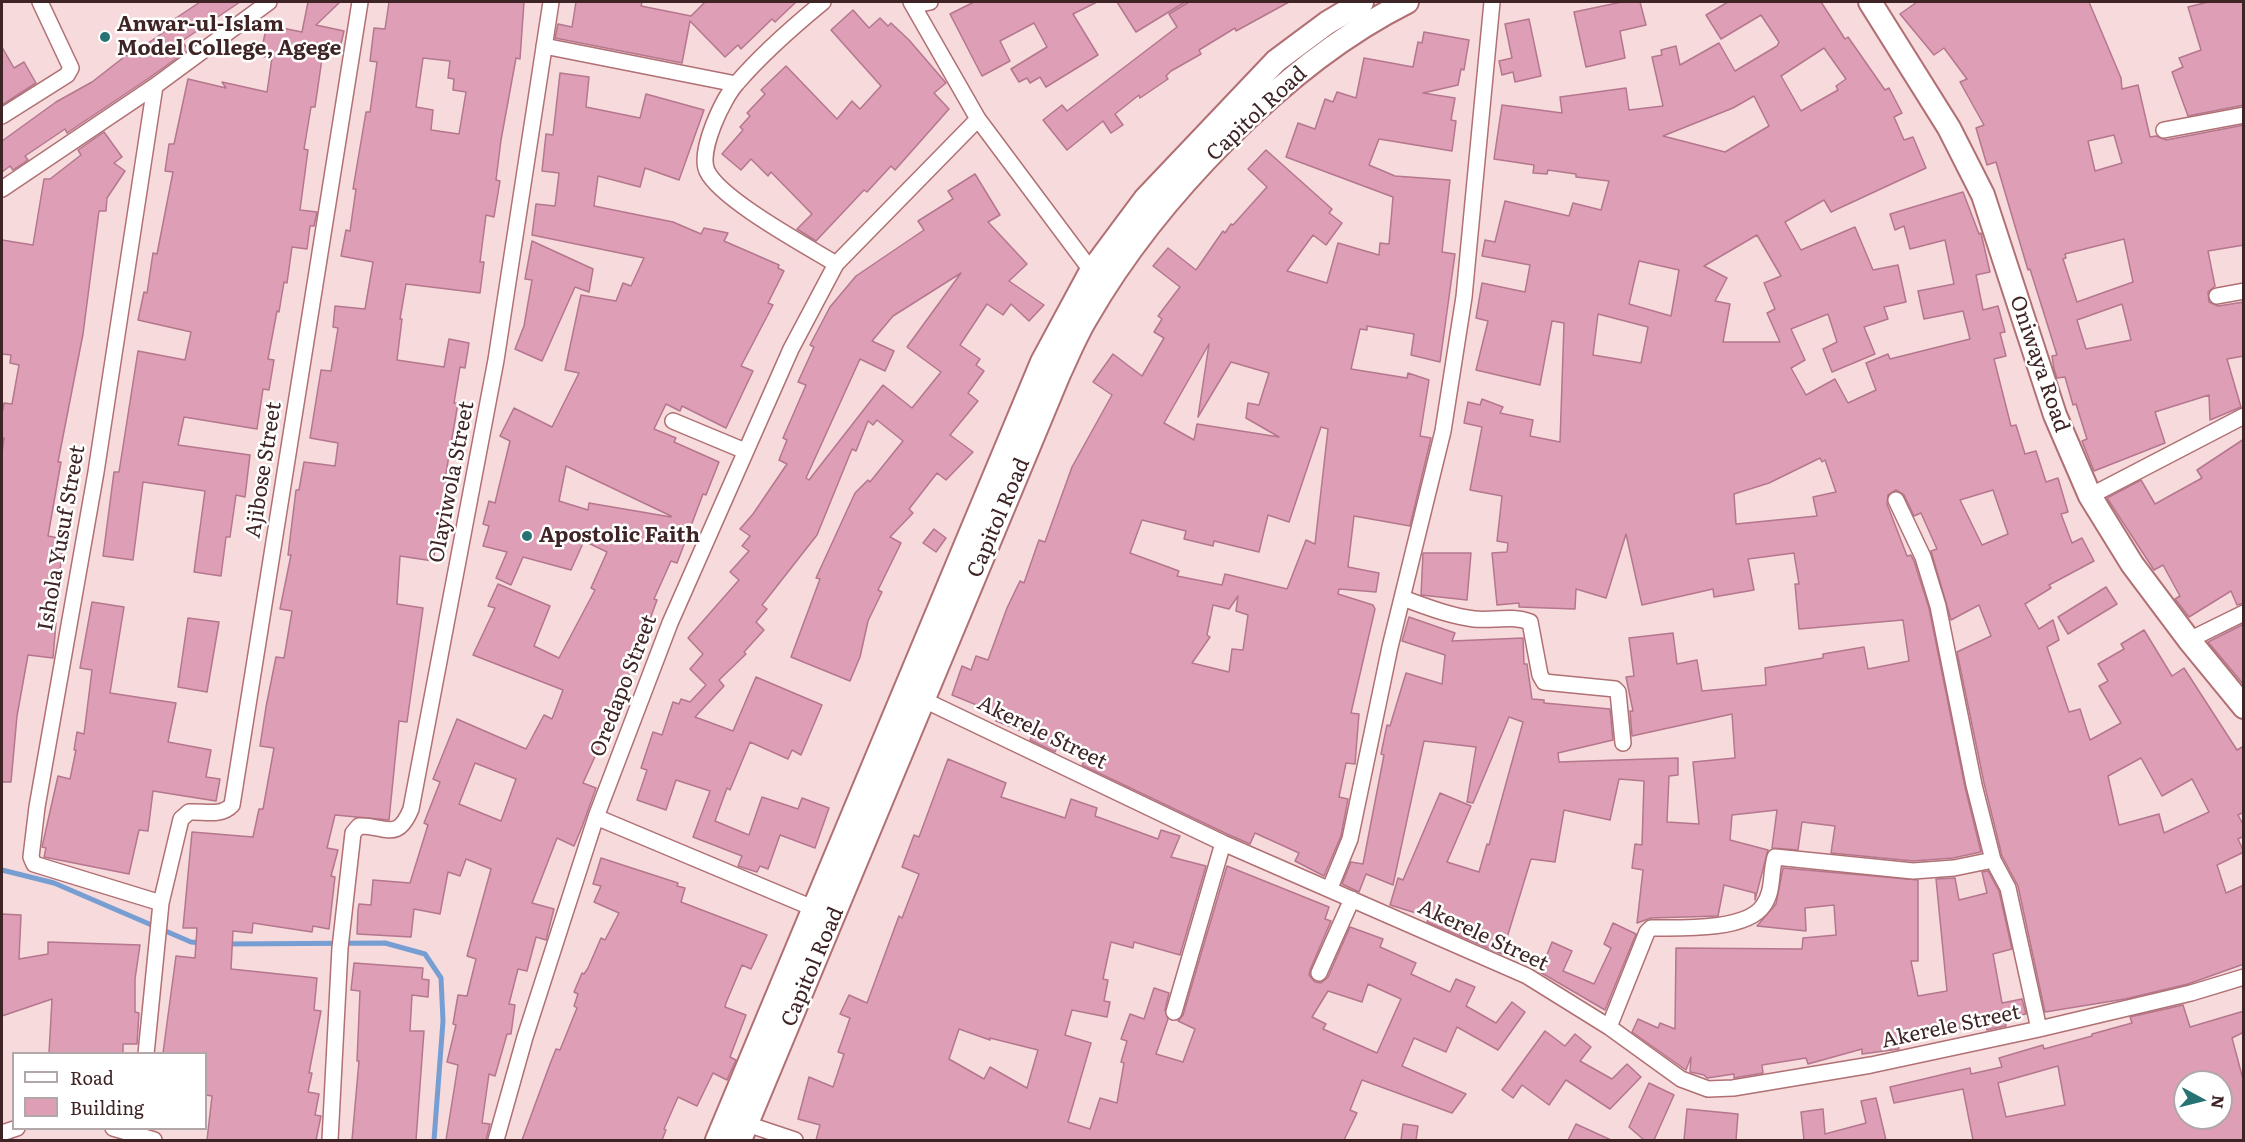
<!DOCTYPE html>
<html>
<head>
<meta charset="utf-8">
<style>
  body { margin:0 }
  #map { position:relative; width:2245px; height:1142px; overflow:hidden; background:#f7dadb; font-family:Literata,serif }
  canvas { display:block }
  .frame { position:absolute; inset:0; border:3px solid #3e2425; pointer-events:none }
  .legend { position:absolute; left:12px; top:1052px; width:195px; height:78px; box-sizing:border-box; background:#fff; border:2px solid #b2a7a8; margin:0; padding:8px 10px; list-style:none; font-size:18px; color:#3e2425 }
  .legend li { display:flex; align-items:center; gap:12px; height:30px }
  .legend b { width:30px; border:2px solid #b2a7a8 }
  .north { position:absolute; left:2173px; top:1070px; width:60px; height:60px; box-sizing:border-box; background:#fff; border:2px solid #b2a7a8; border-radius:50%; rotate:97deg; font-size:16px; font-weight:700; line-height:24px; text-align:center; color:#3e2425 }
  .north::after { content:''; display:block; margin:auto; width:21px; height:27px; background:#277273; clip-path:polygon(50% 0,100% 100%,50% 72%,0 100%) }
</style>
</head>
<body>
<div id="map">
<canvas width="2245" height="1142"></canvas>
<div class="frame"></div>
<ul class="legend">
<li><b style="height:8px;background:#fff"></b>Road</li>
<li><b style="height:16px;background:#de9eb5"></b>Building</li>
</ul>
<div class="north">N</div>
</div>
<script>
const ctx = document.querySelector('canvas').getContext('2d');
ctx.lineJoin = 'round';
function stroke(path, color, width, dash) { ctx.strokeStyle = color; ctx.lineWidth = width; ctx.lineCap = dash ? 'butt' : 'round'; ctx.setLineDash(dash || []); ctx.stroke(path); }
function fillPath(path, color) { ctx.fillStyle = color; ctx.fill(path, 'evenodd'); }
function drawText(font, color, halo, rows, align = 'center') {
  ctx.font = font + ' Literata,serif'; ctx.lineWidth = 5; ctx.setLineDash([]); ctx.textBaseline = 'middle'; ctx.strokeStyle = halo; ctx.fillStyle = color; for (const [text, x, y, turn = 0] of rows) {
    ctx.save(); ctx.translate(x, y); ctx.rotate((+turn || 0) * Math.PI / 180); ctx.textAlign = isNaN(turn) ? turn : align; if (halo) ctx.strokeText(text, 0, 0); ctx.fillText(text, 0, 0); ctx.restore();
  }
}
stroke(new Path2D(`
  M2,870l52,13 137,59 11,1
  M226,944l159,-1 40,11 16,24 2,43 -9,119`), '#769ed3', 5);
const building = new Path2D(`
  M200,2h40l-58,39 6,9 -39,28 -82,55 -2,-4 -40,27 3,4 -15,10 -3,-4 -8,6v-31l54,-39 36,-20 50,-39 2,3 31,-22 -2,-4z
  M308,2h32l-24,23 28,6 -4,17 -16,-3 -9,62h-4l-7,42 4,1 -8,60 17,2 -3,14h-4l-3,23 -15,-2 -5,36 -3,-1 -5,30 -2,-1 -9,48 6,1 -5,30 -6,-1 -6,40 -73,-12 -6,28 72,10 -5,42 -9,-2 -6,42h-4l-5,39 -27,-4 11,-81 -62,-9 -10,78 -30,-4 11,-84h5l19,-121 47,9 6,-28 -53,-12 6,-28 3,1 6,-40 4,1 16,-82 -8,-1 4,-27h5l14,-65 38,9 -4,-6 45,10 5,-34 -12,-2 7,-31 35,7z
  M389,2h135l-4,57 -4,-1 -15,82 -5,40 4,1 -6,36 -8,-2 -6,47h4l-4,31 -74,-9 -6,35h2l-5,41 47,7 5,-28 20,4 -4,25 -5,-1 -6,36h4l-13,76 1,12 -13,70 -33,-5 -3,48 26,4 -16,114 -8,-1 -10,99 -54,-5 -8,33 11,2 -7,26 4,1 -6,52 -16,-3 -1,6 -59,-9 -1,10 -19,-2 -2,38 86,9 -3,32 7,1 -12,62h3l-4,19 11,2 -4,21 6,1 -5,24h-109l5,-44 -6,-1v-42h-43l13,-97 19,2 2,-30h-14l9,-96 61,5 6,-28h4l11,-61 -14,-2 6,-39 10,-50 8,1 8,-47 -12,-2 11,-54h-3l8,-65h3l5,-28 31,4 3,-23 -28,-5 11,-68 10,1 7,-43 -5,-1 2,-21 30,3 8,-47 -32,-6 5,-26 4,1 6,-42h-3l13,-77h4l7,-50 -7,-1 4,-33 11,1zM423,58l27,3 -2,17 6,1 -1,11 13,2 -7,42 -28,-4 2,-20 -17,-3z
  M576,2h66l-1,4 50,10 14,-14h91l-21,20 -3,-3 -31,30 -3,-4 -13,12 -35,-36 -8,42 -127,-25 3,-14 14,3z
  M974,2h123l-24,12 25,41 -52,32 -6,-10 -10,6 -3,-5 -8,4 -8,-13 36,-22 -13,-24 -34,18 10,20 -28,15 -32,-62z
  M1117,2h68l-49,30z
  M1189,2h100l-53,29 -1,-3 -36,22 2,4 -30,17 -5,5 2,3 -28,19 -1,-3 -24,19 8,11 -12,8 -8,-12 -36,29 -24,-30 19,-15 5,6 110,-84 -8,-13z
  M1622,2h18l6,23 -26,6 5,27 -39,9 -12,-55z
  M1728,2h93l24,37 3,-2 37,53 4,-2 13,25 -8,4 10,23 9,-3 13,31 -95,44 -7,-12 -39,22 16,28 54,-23 18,43 25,-5 8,37 -22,5 4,12 -24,8 11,27 -43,18 -9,-23 14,-7 -9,-28 -37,15 14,31 -14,8 15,27 29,-16 13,24 28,-13 -10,-27 22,-9 2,5 80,-20 -7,-28 -39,8 -6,-28 36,-7 -9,-44 -35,9 -6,-23 -9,4 -5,-16 73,-22 16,42 2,-1 9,39 -14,3 7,35 15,-4 7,26 -5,1 6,23 -12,3 17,67 5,-1 9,29 11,-3 10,31 12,-4 10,34 -7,2 11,29 10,-5 12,23 -45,24 2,3 -26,16 14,25 14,-9 6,20 -12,7 22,65 11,-3 10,31 31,-17 -22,-37 9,-5 -10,-17 26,-15 -3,-5 23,-14 28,46 12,-8 53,82 7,-4v66l-6,3 6,11v10l-6,3 6,13 -27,13 9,28 18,-8v79l-56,20 -63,15 -80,13 -27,-126 -16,-30 -18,-73 -27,-131 34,-16 -12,-31 -28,15 -20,-69 6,-2 -16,-36 -7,3 -10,-21 -8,-5 -8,5 -1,9 20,52 4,-1 3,6 15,47 36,179 16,65 -28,6 -40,3 -82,-8 4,-27 -33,-4 -4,28 -26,-2 5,-38 -45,5 -2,25 38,10 -13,50v-7l-31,-8 -6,31 -67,2 -14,5 6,-53 -11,-2 3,-24 7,1 2,-64 -25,-2 -9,41 -46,-10 -9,52 -24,-3 -29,95 -75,-32 2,-5 -39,-12 8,-27 5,2 37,-87 31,13 -24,56 32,10 8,-28 2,1 34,-123 -14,-5 -36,86 -6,-1 9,-55 -52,-6 -31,144 -27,-11 -7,18 -17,-8 9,-22 12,2 21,-109 -3,-1 6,-29 3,1 16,-53 36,11 3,-29 -43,-14 7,-24 46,16 -3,8 71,-3 1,26h3l5,35 12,1v3l66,6 3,31 -55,13 1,9 119,-4v17l-9,1 -2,46 32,2 -6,-62 42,-4 -3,-44 -100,22 -2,-25h3l-7,-34 8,-1 -5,-38 44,-5 4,31 20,-4 5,31 64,-6 -1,-17 58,-10v-4l41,-7 4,22 41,-8 -6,-41 -104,9 -4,-45h4l-5,-31 -46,6 6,31 -40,7 -1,-8 -71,16 -16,-71 -20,64 -30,-9 -1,20 -56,-2v-4l-22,2 -5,-52 15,-1 1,-9 -11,-2 5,-45 -32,-6 12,-63 -18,-4 4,-21 12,3 2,-6 21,8 -3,6 33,7 -3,16 30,6 4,-119 -12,-2 -12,64 -64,-15 12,-49 -12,-3 6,-35 43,9 5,-27 -48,-9 3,-16 10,2 10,-41 64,15 4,-13 28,7 8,-29 -33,-4v-3l-28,-4 -1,4 -14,-1 1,-8 -40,-6 8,-54 60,8 -2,-16 66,-9 3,22 34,-4 -11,-49 10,-2 -1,-5 15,-4 4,19 39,-22 16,28 42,-25 2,-4 -18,-27 -40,24 -15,-24zM1824,48l22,31 -10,7 2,4 -37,21 -20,-35zM1754,96l15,30 -44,26 -62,-16 70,-28zM1757,235l24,41 -17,7 11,26 -8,4 13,29h-57l7,-38 -15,-3 12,-23 -23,-12zM1639,261l40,9 -8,46 -42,-12zM1598,314l50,13 -7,36 -48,-8zM1820,458l2,4 3,-2 11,32 -23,5 4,19 -81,8 -2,-30 35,-11zM1993,490l15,44 -26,11 -22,-45zM2141,758l21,38 30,-17 17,33 -45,21 -5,-19 -40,11 -11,-49z
  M1917,2h172l32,76 1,11 16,-4 12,52 6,-1 10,4 78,-15v120l-36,6 7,35 -7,6 1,10 9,4 26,-4v54l-17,3 14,48 -31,13 -1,-25 -54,17 10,31 -71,28 -12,-30 5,-2 -11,-35 -3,1 -8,-28 -8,1 -3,-9 -2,-13 5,-1 -27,-86 -2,1 -32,-108 -9,3 -11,-37 8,-3 -24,-43 7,-3 -23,-31 -10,7 -34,-41zM2114,135l8,28 -27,8 -7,-30zM2124,239l9,43 -56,20 -14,-43 3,-1 -1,-4zM2122,304l9,36 -45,9 -9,-29z
  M2208,2h36v103l-56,11 -16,-44 11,-5 -4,-9 22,-8 -13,-43z
  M853,10l16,18 11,-10 8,8 3,-3 18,17 37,43 -12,10 15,16 -54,61 -4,-4 -24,26 -3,-2 -48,51 -19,-12 15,-15 -41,-42 -3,4 -17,-17 -10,11 -19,-16 21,-24 -3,-3 10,-11 -3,-3 18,-19 -4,-4 25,-24 51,53 15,-18 8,8 21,-23 -50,-56z
  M1529,19l12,57 -26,6 -2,-10 -11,3 -3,-14 13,-3 -7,-34z
  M1424,32l45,8 -5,30 -3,-1 -3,16 -35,8 32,5 -4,22 5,1 -4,30 -73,-12 -10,26 26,11 55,4 -8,72 13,2 -15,108 -29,-7 3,-21 -47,-8v4l-7,-1 -9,40 56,9 1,-5 21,7 -9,56 11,2 -21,88 -56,-10 -6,51 31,6 -3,19 -37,-3 -1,5 35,11 2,4 -24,104 8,1 -4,50 -9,-1 -7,34 9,2 -7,37 -17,40 -29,-15 4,-8 -44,-20 -5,11 -23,-10 -145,-69 8,-14 -30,-11 -5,12 -25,-12 2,-5 -36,-14 3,-7 -47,-19 10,-29 9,4 5,-14 12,4 19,-52 13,-27 4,2 15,-43 6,2 27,-75 40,-72 -19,-13 20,-28 29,22 22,-38 -10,-6 8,-13 -4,-3 22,-29 -27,-21 15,-18 28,22 27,-39 2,2 6,-9 2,1 34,-38 -19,-18 18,-19 66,59 -3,4 13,10 -16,22 -13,-10 -26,36 40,12 11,-40 41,12 1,-12 9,1 4,-47 -107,-40 12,-34 17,6 10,-30 8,3 4,-10 19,6 8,-40 49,9 5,-25 4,1zM1209,344l-11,73 33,-55 38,11 -10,32 -11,-2 -2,15 33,19 -82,-13 -3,16 -30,-17zM1321,427l7,2 -13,115 -9,-4 -19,49 -62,-15 -3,11 -45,-9 2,-5 -49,-18 12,-33 44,11 -2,8 29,7 1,-5 45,11 9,-37 21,7zM1238,596l-2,15 12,4 -5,35 -11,-1 -3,23 -37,-9 18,-26 -3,-2 6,-30 16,4z
  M2,47l12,21 10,-6 12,21 -34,22z
  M560,73l29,4 -3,30 54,11 6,-24 58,16 -25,70 -34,-12 -5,19 -42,-11 -4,30 79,16 28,12 3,-6 24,5 -4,8 55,24 -1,3 6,3 -16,32 5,2 -32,61 12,5 -27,57 -44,-22 -2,5 -14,-7 -12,25 22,9 -2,4 45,20 -13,33 -3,-1 -26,69 -6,-2 -17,38 3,1 -23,63 -16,38 -4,10 -2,-1 -10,31 -19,42 13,5 -14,39 -8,19 -17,-8 -25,65 22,6 -8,31 -10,-3 -9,34 -9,-2 -9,35 6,1 -4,29h-4l-12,42 -6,-2 -7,49 8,1 -4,16h-40l12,-75 -11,-3 9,-37 -3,-1 5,-29 9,1 9,-37 -9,-3 24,-87 -25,-10 -6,17 -12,-4 -8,42 -26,-5 -3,28 -54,-3 1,-24 1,-6 12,1 2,-25 37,3 18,-58 -4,-2 16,-41 -7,-3 24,-60 69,30 18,-34 8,4 11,-29 -90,-35 22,-47 -7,-2 10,-22 52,22 -16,40 25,12 36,-68 -4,-2 16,-36 -23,-11 -13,29 -48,-13 -12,28 -15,-7 11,-26 -24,-6 6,-20 -6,-2 6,-23 6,2 15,-62 -10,-5 14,-28 38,19 27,-54 -14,-3 16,-75 35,6 7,-18 8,3 13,-28 -112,-23 4,-31 19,2 4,-33 -17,-2 4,-37 7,1zM566,466l105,50v1l-82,-14 -1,7 -29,-9zM475,763l41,16 -15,42 -42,-17z
  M104,132l18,25 -8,6 11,8 -18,27 -1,13h-7l-16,123 -25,128h3l-13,74 16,3 -11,83 3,1 -3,35 -25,-3 -11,61 -6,66h-9v-329l2,-15h-2v-24l2,-11 8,1 7,-39 -9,-2 1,-8 -9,-1v-114l31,5 11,-66h6l31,-24 -3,-5z
  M975,174l25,41 -12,7 39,42 -18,17 35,24 -15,16 -18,-17 -8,11 -16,-11 -27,41 20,14 -4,6 8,6 -16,22 10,8 -28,34 23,17 -27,28 -9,-7 -28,36 4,4 -23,24 11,6 -23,47 4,2 -14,29 -8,36 -10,24 -59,-24 29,-78 -4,-1 39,-85 13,-13 2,2 33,-41 -26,-21 -4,5 -5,-4 -12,30 -4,-2 -35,86 -55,70 5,4 -11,13 8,8 -20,22 2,2 -27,26 5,6 -29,31 38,14 23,-54 66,28 -21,50 -9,-5 -4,9 -38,-17 -20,48 -3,-2 -12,33 34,14 13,-38 36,12 4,-11 27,10 -14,40 -35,-13 -12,34 -8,-3 -3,6 -19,-6 4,-10 -49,-19 17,-46 -34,-11 -10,30 -29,-10 10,-30 -6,-2 12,-36 9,3 11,-33 6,2 2,-5 9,3 16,-17 -16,-16 13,-15 -15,-16 51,-58 -9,-8 19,-21 -7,-5 8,-10 -10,-7 13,-15 34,-50 -8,-4 8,-20 -4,-2 23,-53 -8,-3 16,-35 -4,-2 20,-38 26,-31 68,-46 -6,-9 35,-22 -5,-8zM961,273l-54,74 34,25 -29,36 -29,-23 -74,95 -3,-2 54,-119 25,12 9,-20 -22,-10 21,-25z
  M532,241l61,28 -4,23 -14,-5 -33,74 -27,-12 9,-23 8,-46 -7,-1z
  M2244,439v164l-7,2 -6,-14 -42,26 -14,-18 5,-3 -17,-31 -9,5 -47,-72 34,-18 14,24 47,-26 -5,-8z
  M934,529l12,9 -10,14 -13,-9z
  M1423,553h48l-4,47 -46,-5z
  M2106,587l11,17 -49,30 -10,-17z
  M92,602l32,5 -14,86 66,10 -8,39 43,8 -5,27 14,2 -4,22 -63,-10 -5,40 -9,-1 -10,44 -85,-17 2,-9 -4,-1 16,-71 12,3 6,-29h-2l3,-18 7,2 8,-64 -12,-2z
  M188,618l31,4 -12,70 -29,-5z
  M2244,624v61l-36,-43z
  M948,759l58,24 -5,14 64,21 6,-19 26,9 -2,8 63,23 3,-9 19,6 -9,21 35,9 -26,89 -46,-13 -1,6 -22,-6 -8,37 5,1 -4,21 6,1 -3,15 -35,-7 -7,25 26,8 -23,79 22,7 10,-31 17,5 7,-40 -3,-1 6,-21 -6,-2 9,-25 14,5 10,-31 15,5 -4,17 3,9 -12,35 27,8 12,-33 -17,-8 5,-6 44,-149 102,41 -4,12 6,2 -21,49 -1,5 6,7 6,1 7,-6 22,-50 33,12 -3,8 36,16 -5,11 39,18 6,-13 19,8 -9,19 30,17 16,-21 13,10 -27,38 -41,-23 -11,25 -32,-14 -12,28 64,28 -14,19 -90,-33 -12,30 7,3 -13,27h-528l4,-15 -22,-6 11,-42 24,10 11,-33 -6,-2 12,-34 -10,-4 9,-19 18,8 32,-87 3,2 17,-44 -17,-7 12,-32 5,2zM1368,984l33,15 -24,54 -54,-24 3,-5 -14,-7 16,-26 34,11zM959,1029l31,11v-2l48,12 -11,38 -37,-21 -6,12 -35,-20z
  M601,858l77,25 -1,3 8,2 -4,14 86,33 -16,34 -9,-4 -16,38 -1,4 21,8 -16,42 6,3 -9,20 -14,-7 -16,33 -19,-9 -14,32 2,1 -4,10h-140l28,-76 6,-15 4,1 17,-42 -3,-2 4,-12 -4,-2 8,-19 2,1 4,-6 13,-30 4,2 14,-27 -25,-11 7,-16 -8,-2z
  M1783,868l135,12v81h-7l7,35 29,-5 -11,-112 19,-1 4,22 28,-7 -5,-21 6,-1 11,20 13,58 -19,5 9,49 20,-4 4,15 -21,4 1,8 -19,4 -1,-6 -74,13 1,5 -15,3 1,4 -37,5v-5l-54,15 -2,-6 -44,7 1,8 -29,5v-4l-27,4 -3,-3 -14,-3 1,-15 -5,13 -3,-2 -51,-36 6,-13 20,9 2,-5 15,6 1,-81 126,1 1,-11 33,-3 -2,-30 -29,3 1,23 -49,-5 19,-22z
  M2,914l19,1 -2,44 29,-5v-12l92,3 -5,34v33l4,1 -2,31h-14v9h-74l3,-54 -50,17z
  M1613,923l23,11 -31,76 -65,-38 12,-30 20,9 -9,20 31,13 17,-36 -7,-4z
  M354,963l69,5 -1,11 7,1 -1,17 -16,-2 -2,36h14l-8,109h-64l7,-79h-2l3,-70 -9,-1z
  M2183,1005l7,22 54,-16v21l-12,6 12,45v57h-271l-10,-51 -69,14 -4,-16 80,-19 1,6 31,-7 -3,-9 44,-13 1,4 48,-13v-2l40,-11 -2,-6zM2058,1066l7,39 -59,12 -8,-34zM2185,1082h36v36h-36z
  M1545,1031l20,15 10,-12 16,13 -11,14 32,18 15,-15 14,13 -31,32 -44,-29 -17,25 -27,-20 -9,13 -11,-8z
  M1649,1083l25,12 -20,45h-10l-15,-13z
  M1876,1098l10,42h-82l-3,-28 22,-3 2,25 41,-11 -5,-22z
  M1687,1109l51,5 -2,26h-52z
  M1403,1124l15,2 -2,14h-15z
  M1576,1124l35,16h-43z`);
fillPath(building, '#de9eb5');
stroke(building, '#b4778e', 1.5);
const street = new Path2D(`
  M823,2c-28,23 -62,53 -86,81 -14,15 -39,68 -30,88 14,29 100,75 129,93
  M911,2l67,117 118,158
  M915,5l15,-3
  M544,46l192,38
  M155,86l-59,386 -59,335 -6,50 3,7 127,39
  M2,116l65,-41 4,-7 -31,-66
  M2164,130l80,-15
  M2,189l153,-103 114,-84
  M2217,296l27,-5
  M673,421l72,30
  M2090,496l154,-80
  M1896,500l27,57 15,49 36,179 19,75 15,28 31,141
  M1402,598c23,8 47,18 72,21 18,2 38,-4 56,3l10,53 4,7 71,7 3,3 5,51
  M2189,640l55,-27
  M924,700l299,143 304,133 82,51 72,52 27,10 25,-1 138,-23 168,-36 152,-36 53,-16
  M596,817l224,94
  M1330,888l20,-49 40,-192 53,-216 21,-134 28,-295
  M1319,973l33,-74
  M1174,1012l49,-169
  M1609,1027l38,-95 4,-4c27,0 95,3 112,-22 11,-15 7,-32 12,-49l138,14 41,-3 39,-8
  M146,1054l15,-151 20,-84 8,-7c15,-1 32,5 43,-7l128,-803
  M747,1124l48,16
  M113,1128l41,12
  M2,1133l15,-5
  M330,1140l10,-192 13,-115 6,-7c26,-1 38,17 52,-17l85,-449 55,-358
  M496,1140l29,-103 71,-220 74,-194 121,-274 45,-85 142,-145`);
const secondary = new Path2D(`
  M1870,2l79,126 34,67 72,220 35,81 42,68 57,76 55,67
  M717,1140l325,-778 48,-89 55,-74 131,-138 51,-38 35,-21
  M740,1140l319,-766c9,-19 17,-39 28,-57 68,-118 198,-254 320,-315`);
stroke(street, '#b07074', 18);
stroke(secondary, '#b07074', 26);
stroke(street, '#fff', 15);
stroke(secondary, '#fff', 22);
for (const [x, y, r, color] of [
  [105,37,6,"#277273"],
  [527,536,6,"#277273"]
]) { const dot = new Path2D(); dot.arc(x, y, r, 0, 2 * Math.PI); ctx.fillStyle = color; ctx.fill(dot); stroke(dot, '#fff', 2); }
drawText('bold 21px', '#3e2425', '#fff', [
  ["Anwar-ul-Islam",117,25],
  ["Model College, Agege",117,49],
  ["Apostolic Faith",539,536]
], 'left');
drawText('21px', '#3e2425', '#fff', [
  ["Capitol Road",1257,114,-43],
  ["Oniwaya Road",2039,364,71],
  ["Ajibose Street",264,470,-81],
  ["Olayiwola Street",452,482,-79],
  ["Capitol Road",999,518,-67],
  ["Ishola Yusuf Street",62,538,-80],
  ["Oredapo Street",624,686,-69],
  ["Akerele Street",1042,733,26],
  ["Akerele Street",1483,936,25],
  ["Capitol Road",813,967,-67],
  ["Akerele Street",1951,1027,-12]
]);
</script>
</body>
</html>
